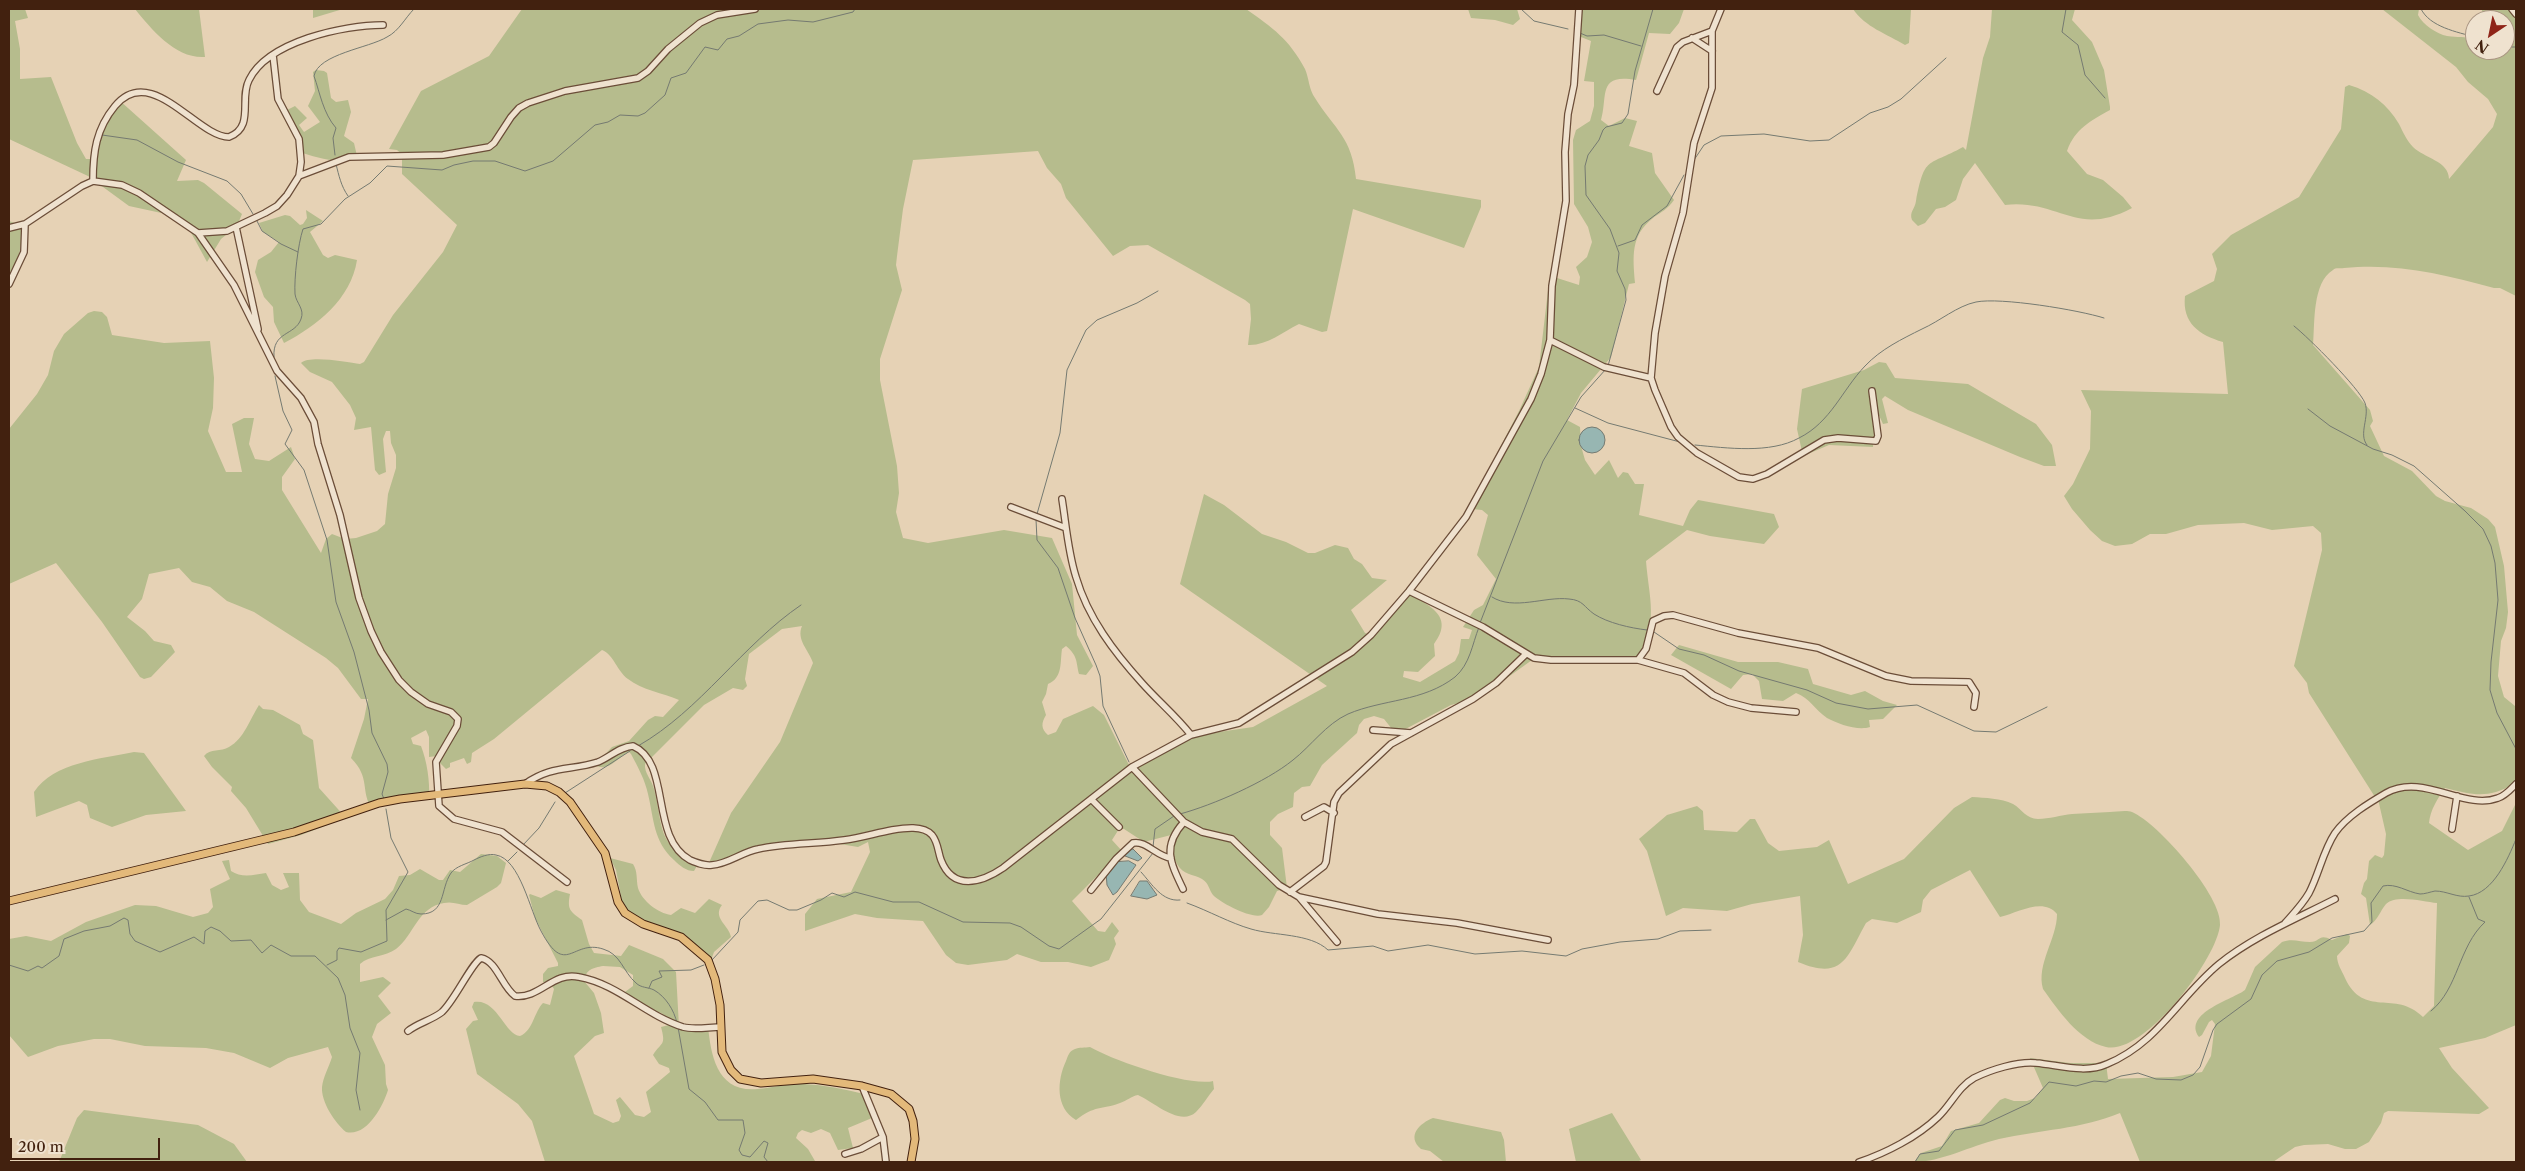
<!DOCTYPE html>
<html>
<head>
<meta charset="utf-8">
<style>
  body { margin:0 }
  #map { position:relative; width:2525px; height:1171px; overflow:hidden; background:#e6d2b5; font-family:"Libre Caslon Text",serif }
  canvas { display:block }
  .frame { position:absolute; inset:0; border:10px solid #42210f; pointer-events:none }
  .north { position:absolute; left:2465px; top:10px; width:50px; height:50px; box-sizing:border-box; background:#efe2cf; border:1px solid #aa9582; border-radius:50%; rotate:214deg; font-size:14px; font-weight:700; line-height:20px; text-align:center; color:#42210f }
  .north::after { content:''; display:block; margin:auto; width:18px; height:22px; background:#8f2418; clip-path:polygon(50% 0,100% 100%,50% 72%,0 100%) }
  .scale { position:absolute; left:10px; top:1138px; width:150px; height:22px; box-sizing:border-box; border:2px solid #42210f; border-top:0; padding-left:6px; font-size:15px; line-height:18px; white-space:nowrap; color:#42210f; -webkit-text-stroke:4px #efe2cf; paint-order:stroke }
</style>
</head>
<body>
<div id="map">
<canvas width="2525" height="1171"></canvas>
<div class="frame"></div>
<div class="north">N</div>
<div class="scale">200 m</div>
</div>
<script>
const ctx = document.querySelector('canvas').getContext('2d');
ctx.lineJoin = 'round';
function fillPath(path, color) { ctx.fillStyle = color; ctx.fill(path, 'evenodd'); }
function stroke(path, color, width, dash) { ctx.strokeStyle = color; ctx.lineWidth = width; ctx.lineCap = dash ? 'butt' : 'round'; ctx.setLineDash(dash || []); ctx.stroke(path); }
fillPath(new Path2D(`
  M9,9h16l3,9 -13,3 5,28v30l31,-2 26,66 9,16h4l3,-16 10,-22 16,-21 67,60 -9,21 21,-1 6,3 38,31 -5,12 -16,13 -14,23 -19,-35 -22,-13 -37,-8 -41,-30 -79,-37z
  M135,9h64l6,48c-29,2 -53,-27 -70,-48z
  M313,9h30l-30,9z
  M522,9h724c27,19 43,30 59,60 4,9 4,21 10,29 20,32 37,39 41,81l125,21v7l-17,41 -111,-39 -26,122 -5,1 -23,-8c-16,8 -33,22 -51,21l3,-26 -1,-15 -5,-4 -97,-55 -18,1 -17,10 -47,-58 -5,-14 -14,-16 -9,-17 -125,9 -10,49 -6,47 -1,9 6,25 -22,69v21l17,86 2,27 -3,19 7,26 25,5 76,-13 48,8 20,46 5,51 16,31 -7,9 -7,-1c-3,-12 -1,-18 -13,-28l-4,3c-2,13 1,29 -14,35l-2,10 -4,8 4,13c-5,8 -5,14 2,20l8,-3 7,-13 30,-13 11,9 25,50 56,-28 68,-10 74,-41 -147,-102 24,-90 20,11 38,29 24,8 22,11h7l20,-8 13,3 6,11 8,5 10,14 15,2 -36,30 14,23 3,1 36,-42c23,12 52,23 30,52l1,12 -17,16 -14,-1 -1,6 17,5 35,-21 4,-8 2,-14h8l3,-9 -9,-3 11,-17 9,-5 13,-26 -19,-24 11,-40 -6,-5 -10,-1 2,-11 45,-87 20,-44 10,-85 8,-4 22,7 1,-8 -4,-10 11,-10 5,-15 -4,-15 -14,-23 -1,-64 3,-10 14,-9 4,-15v-24l-10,-1 7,-40 -15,-6v-26h108l-5,14 -9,11 -21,-1 -13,47c-39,-7 -28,16 -35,40l8,6 16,-8 12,3 -8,25 23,7 3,20 19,27c-6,9 -13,12 -21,18 -23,18 -20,39 -18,65l-6,1 -18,73 -30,36 -14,27 13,7 1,19 4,14 10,15 14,-15 9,18 5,-6 5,1 7,11h9l-5,31 44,11 7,-16 8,-10 76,14 5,13 -15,17 -54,-8 -23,-6 -41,31c3,38 13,61 -8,96l-32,3h-74l-53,38 -28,7 -55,29 -12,-15 -10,-3 -10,3 -5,6 -2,8 -35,32 -12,21 -8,1 -8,6 -1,14 -15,7 -8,8v13l12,13 5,40 -10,3 -8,16 -7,8c-11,4 -41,-12 -49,-20 -4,-5 -4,-12 -11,-16 -9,-5 -19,-4 -25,-15 -6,-9 0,-21 -6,-29l-27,7 -20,-13h-5l-7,11 10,11 -50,50 26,30 7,1 7,-10 7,9 -5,7 2,6 -7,16 -18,7 -23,-5h-27l-24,-8 -10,6 -39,5 -12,-2 -10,-8 -23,-34 -46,-3 -22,-4 -50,17v-17l12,-15 34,-7 19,-40 -2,-10 -10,5 -18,-3 -78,6 -53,18 -1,-3 23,-52 49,-71 33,-79c-4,-13 -17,-23 -11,-37l-20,3 -33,25 -4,25 2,7 -4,4 -10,-2 -29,17 -59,59c-1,9 7,16 9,25 10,39 2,55 44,75l-4,7c-8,0 -14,-5 -20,-11 -21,-19 -20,-41 -26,-66 -3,-14 -10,-27 -17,-40l-2,-2c-11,5 -21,21 -34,13l17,-18 17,-6 19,-21 7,-4 8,1 16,-17c-16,-7 -37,-10 -51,-21 -11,-8 -14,-24 -26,-29l-108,89 -22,14 -1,9 -4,2 -3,-6 -14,5v4l-4,2 -9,-9v-4l-8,1v-20l-3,-7 -15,8 2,6 8,2c6,15 9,36 8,51l-20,2 -37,10c-12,-18 -1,-31 -21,-51l13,-39 4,-20h-7l-23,-31 -12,-10 -72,-46 -27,-11 -17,-14 -18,-5 -13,-14 -30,6 -7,25 -15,18 18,14 9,10 17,4 4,7 -24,25 -7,2 -4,-2 -38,-55 -46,-59 -47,21v-155l28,-35 11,-19 6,-24 10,-17 24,-21 6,-2 8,1 5,5 5,18 52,8 46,-2 4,37 -1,30 -5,23 18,41h16l-10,-48 12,-6h10l-5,26 6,15 14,2 22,-14 4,12 -13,18v13l39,63 5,-14 6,-5 13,5 11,-1 21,-7 8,-7 3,-30 8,-26v-13l-5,-12 -1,-12h-4l-3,8 3,33 -7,3 -4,-5 -4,-43 -17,3 2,-12 -6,-13 -18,-23 -22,-10 -9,-9c8,-8 47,-1 59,1l4,-2 29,-47 50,-63 14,-27 -55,-51v-20l-5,-4 -8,-1 32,-58 68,-35z
  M1468,9h49l3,10 -7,6 -18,-5 -24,-2z
  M1853,9h58l-2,34 -4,2c-18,-11 -40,-18 -52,-36z
  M1992,9h83l-3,11 20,22 12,28 6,37v3c-20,11 -35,19 -43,41l20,23 16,6 20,17 9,11c-56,30 -73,-9 -127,-3l-30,-42 -12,16 -7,21 -11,7 -9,2 -11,14 -7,3 -6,-6c-3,-8 3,-11 4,-19 9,-46 11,-34 47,-54l3,3 17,-92 7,-21z
  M2382,9h37l-1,6c5,10 19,19 29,21 12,2 16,-1 28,5v9h30v-30h-23v-11h34v287l-16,-8h-6c-52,-14 -96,-25 -150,-20 -4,1 -8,-1 -11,2 -21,13 -18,53 -20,75l57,65 3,11 -3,5 14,30 28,15 24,25 9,5 26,7 17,11 7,8 9,39 4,46 -2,16 -5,13 -3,35 6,21 11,9 1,82 -2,-4c-27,15 -40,11 -69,4 -7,10 -15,22 -16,35l39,27 34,-19 14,-28v222l-31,13 -46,10 13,20 37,40 -10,6 -91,-3 -4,2 -3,10 -12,19 -13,7h-11l-17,-5 -24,1 -9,2 -22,15h-133l-20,-49c-38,16 -81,17 -121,26 -29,7 -58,23 -85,23l7,-9 21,-7 9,-15 28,-8 21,-23 5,-2 9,3h13l8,-3 8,-10 -13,-30 40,5h36l2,16 65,-2 29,-5 9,-16 4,-32 -3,-4 -3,2 -7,13 -3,2c-17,-24 35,-38 46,-47l10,-23 27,-25c10,-4 18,0 28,0 11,0 8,-9 22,-2l15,-6 3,2 -1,7 -12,13c0,8 5,15 8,22 19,41 50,11 78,39l11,-11 3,-103c-13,-1 -40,-9 -51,1 -6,7 -8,16 -16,21l-4,-27 -5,-4 3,-11 3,-4 2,-18 6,-6 7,3 2,-3 2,-21 -8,-35 -3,-2 -66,-104 -2,-10 -13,-17 28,-116 -1,-17 -8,-7 -41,4 -28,-7 -46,2 -32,9h-16l-18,10 -17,2 -13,-5 -12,-11 -18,-21 -8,-13 9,-12 17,-35 1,-38 -10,-21 147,4 -5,-52c-24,-7 -41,-19 -38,-46l29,-15 3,-12 -5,-15 19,-19 68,-38 42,-68 4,-42 4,-2c23,7 38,19 50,39 4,8 8,17 14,23 11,11 36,14 36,32l44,-52 4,-13 -9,-15 -20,-17 -12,-15z
  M316,70l8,1 3,2 4,25 5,4 12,-2 3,12 -7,24 10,7 3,13c-16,10 -41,1 -58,-4l-5,-23 -11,-17 12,-6 12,12 -8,7 5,7 16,-10 -12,-16 7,-15 -2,-19z
  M306,210l17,11 -13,11 13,23 5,3 7,-3 22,5c-6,39 -40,66 -73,83l-10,-21 -1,-15 -9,-10 -9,-25 3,-12 13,-8 8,-10 -16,-10 -4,-9 26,-8 5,1 10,9 3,-1 4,-6z
  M9,221l12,4c2,20 -1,33 -12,49z
  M1879,362l7,1 9,15 73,6 68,40 16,21 4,21h-12l-24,-9 -112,-47 -23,-14 -3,3 6,24 -5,1 -5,-11 -3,4 -2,30 -44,-2 -26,11 -6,-27 5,-40 62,-19z
  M1679,645l59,17h40l30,7 5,15 38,11 14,-4 18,10 14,4 -14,14 -14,1 1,7c-12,4 -32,-3 -43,-9 -12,-8 -17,-20 -31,-25l-13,8 -21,-2 -3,-18 -7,-7 -9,1 -12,14 -60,-34z
  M259,705l4,4 10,1 27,15 3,9 10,6 6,48 27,30 -45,17 -33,9 -22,-36 -15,-17 1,-4 -20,-20 -8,-11c6,-8 17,-4 25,-9 15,-8 21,-28 30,-42z
  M134,752l10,1 42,58 -40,4 -34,12 -22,-9 -3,-13 -8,-4 -43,16 -2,-25c20,-30 67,-33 100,-40z
  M1972,797c13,1 29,1 41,7 9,5 13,15 25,15 11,0 23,-4 34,-5 12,-1 25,-1 38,-2 6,0 16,-2 22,0 26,11 91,85 88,113 -3,34 -76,131 -114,122 -27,-6 -48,-37 -63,-58 -7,-25 14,-50 14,-75 -14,-17 -39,-1 -57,3l-30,-47 -39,20 -8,10 -2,12 -24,11 -25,-4 -6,4c-19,34 -23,58 -68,39l5,-27 -3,-39 -48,8 -25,7 -44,-3 -17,8 -19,-65 -8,-12 28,-24 30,-9 6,5 1,19 33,2 13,-13h5l13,24 11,8 38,-4 12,-7 19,44 56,-25 50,-51z
  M481,854l16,2 9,7 -5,20 -4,4 -30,18c-8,0 -14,-4 -23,-2 -26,4 -30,32 -48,46 -11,8 -26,6 -36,15v18l23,-5 8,6 -13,13 13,17 -14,11 -5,13 13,28 1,19 2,6c-5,16 -21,47 -42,42 -11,-9 -25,-30 -24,-45 1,-10 7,-20 10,-30l-4,-10 -40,11 -18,10 -36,-15 -28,-5 -61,-2 -35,-7h-16l-36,7 -30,11 -19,-22v-96l17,-3 25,5 35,-19 49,-17 21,1 37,11 15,-4 5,-6 -3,-18 20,-10 -8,-18 7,-1 2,11c10,7 23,4 35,2l6,12 9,5 8,-3 -6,-14h16l1,27 9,12 32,12 15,-11 29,-14 8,-9 6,-14 11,-1 10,-6 19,11h4l7,-10 10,2z
  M610,858l23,6c5,8 3,15 5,24 4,13 20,25 33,27l10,-7 14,5 14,-14 13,6c-10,13 7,20 9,32l-17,15 -5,14 -19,-22 -62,-31 -6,-11 -6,-32z
  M556,890l14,4c-3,16 0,17 12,26l7,24 5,9 27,3 8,-11 34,14 13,13 3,55 29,-1c3,30 9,67 50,63 15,-1 30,-6 46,-5 20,1 40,5 60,10l8,24 -24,10 5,20 -15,2 -8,-17 -9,-4 -10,4 -9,-3 -4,3 -2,5 12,11 7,12 8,1h-278l-13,-41 -14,-17 -41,-30 -11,-45 7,-8 5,-1 -6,-13 2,-5c23,-4 31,33 46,34 13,-5 14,-24 23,-33l7,2 4,-16 -3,-5 -8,-2v-8l5,-6 10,-2v-3l-23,-45 -6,-23 1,-1 11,4zM603,966l17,1 13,8v11l-8,6c3,18 20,17 33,20 3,0 7,4 10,6l1,7 -8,2c5,19 1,14 -8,28l6,9 10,4 1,4 -24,20 5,20 -7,5 -9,-2 -15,-18 -4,3 5,16 -2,5 -6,2 -19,-9 -20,-58 21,-20 9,-3 -3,-20 -7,-20 -10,-12c2,-12 9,-13 19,-15z
  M1090,1047c22,13 99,40 123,34l1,8c-6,7 -11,16 -18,23 -16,15 -42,-10 -58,-17 -7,1 -11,6 -18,8 -19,7 -25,2 -44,17 -21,-12 -19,-40 -10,-59 2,-5 3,-10 9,-12 4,-2 10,-1 15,-2z
  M84,1110l114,15 36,19 13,18h-188l18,-44z
  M1612,1113l29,47 -4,2h-61l-7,-33z
  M1433,1118l68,14 3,8 2,22h-62l-14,-11 -9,-2c-15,-13 -1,-26 12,-31z`), '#b6bc8d');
const water = new Path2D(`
  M1579 440a13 13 0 1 1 26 0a13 13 0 1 1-26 0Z
  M1130,849h3l9,9 -4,3 -13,-5z
  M1129,861l7,4 -19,27 -4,3 -6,-10 -1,-12 10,-11z
  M1140,881h7l10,14 -10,4 -16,-3z`);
fillPath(water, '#97b6b2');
stroke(water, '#757a71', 1);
stroke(new Path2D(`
  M1521,9l13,12 34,8
  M2066,9l-4,23 16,13 7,30 20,23
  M2421,9c9,18 36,23 54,28
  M1580,33l7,3 17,-1 37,11
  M2505,47h11
  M102,135l35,5 41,22 49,19 14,13 12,20
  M335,155l-2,-17 3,-10c-13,-15 -16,-35 -22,-52 4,-22 55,-28 73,-39 12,-6 18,-19 27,-28
  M1694,160l10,-15 17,-9 43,-2 46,7 19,-1 41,-27 18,-6 13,-8 45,-41
  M336,164c3,12 5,22 12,32
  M256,219l6,12 19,13 17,8
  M1618,246l17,-6 7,-15 25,-19 17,-31
  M2294,326c15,12 65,62 71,77 5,14 -7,31 2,42
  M274,357c-2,-26 21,-21 27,-38 4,-10 -5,-16 -6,-25 -1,-16 3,-50 8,-65l18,-5 24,-25 25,-16 17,-17 55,4 12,-5 19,-4h22l30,10 28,-10 42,-36 13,-3 12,-7 18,1 7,-3 20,-18 6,-17 15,-5 19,-26 13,3 9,-11 12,-3 19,-12 30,-4 25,2 40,-10 2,-3
  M1608,366l18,-66 -1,-11 -8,-18 2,-18 -9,-24 -24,-34 -1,-29 3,-11 11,-15 4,-10 3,-3 16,-4 6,-9 7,-43 18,-62
  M275,376l8,35 9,19 -7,14 19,26 23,70 9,62 18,50 15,58 3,23 15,31 1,8 -6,22 2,5
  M1575,408l33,15 72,19
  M2308,409l22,17 43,23 19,6 22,11 51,45 18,18 8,17 4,17 3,37 -7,62 -1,28 7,23 19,36
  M1695,445c32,3 75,9 104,-7 32,-16 43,-48 66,-72 16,-17 37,-27 57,-37 18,-8 35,-23 54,-27 24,-5 103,8 128,16
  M1037,514l23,-81 7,-63 19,-40 11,-10 40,-17 21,-12
  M1036,519l1,21 21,28 17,50 21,47 4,11 3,30 26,56
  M1492,597c22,14 53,-1 77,2 14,1 15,8 25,15 14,9 36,14 53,16
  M1480,623l63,-162 38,-64 25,-28
  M1654,632l25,17 25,6 35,16 68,19 29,13 32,6 49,-4 57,26 22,1 51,-25
  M638,746c63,-36 104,-101 163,-141
  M565,793l65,-42
  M1172,806l8,7
  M1180,814c33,-9 86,-32 113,-54 18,-14 33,-36 55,-46 35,-15 75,-12 107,-37 15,-13 17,-32 24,-50
  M523,845l16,-17 16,-26
  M1153,847l2,-18 19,-13
  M508,861l9,-9
  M1141,872c11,12 21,30 39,28
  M1187,903c22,8 43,20 64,26 23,7 59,4 77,21l45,-4 15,5 40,-6 47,9 47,-3 44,5 16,-7 38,-7 38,-3 22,-8 31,-1
  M386,920l20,-11c5,1 9,5 15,5 25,0 19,-25 30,-41 5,-7 16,-9 23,-13 6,-3 15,-7 22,-5 24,4 34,56 45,76 25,47 31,8 62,18 18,5 20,23 33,34 5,5 12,4 18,7 12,7 20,20 23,33
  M712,960l26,-28 2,-12 18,-19 9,-1 22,10h8l24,-10 11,-7 12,4 11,-5 38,10h26l44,20 47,1 11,4 28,19 10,3 42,-30 52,-66
  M9,965l19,6 10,-5 4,2 17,-12 5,-17 20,-8 26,-5 14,-8 4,2 2,14 5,7 25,11 34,-15 10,7 1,-13 6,-4 9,4 11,10 20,-1 11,13 9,-8 20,11h24l23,22 7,17 5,33 10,25 -4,37 4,20
  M327,965l10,-5v-9l2,-3 22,4 26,-11 -1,-31 22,-38 -17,-34 -5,-29
  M649,988l3,-7 10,-4 -3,-6 32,-1 13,-5
  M2431,1011c28,-23 27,-64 54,-89l-7,-3 -9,-22
  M678,1027l11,62 16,13 13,18h25l2,13 -6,17 3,5 8,2 14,-16 4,2 -4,14 4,5
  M1915,1162l5,-8 19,-3 16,-21 28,-5 47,-22 19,-21 27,4 18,-5 12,1 15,-6 17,-3 18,6 25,1 12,-5 7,-8 13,-37 4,-6 34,-25 11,-24 15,-14 32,-9 23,-14 32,-7 8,-9 -1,-19 12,-17c13,-3 24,6 37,8 5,0 10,-2 15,-3 12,0 22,7 34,5 24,-3 39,-37 47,-57`), '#757a71', 1);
const minor = new Path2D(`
  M1721,9l-9,22v57l-18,55 -11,70 -18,63 -10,57 -4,45 4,12 16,37 7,10 19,16 42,24 14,2 14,-5 57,-34 14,-2 38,3 2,-5 -6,-45
  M2512,9l4,5
  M1692,38l20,13
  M1657,91l20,-44 6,-5 29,-11
  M299,176l50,-19 94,-2 46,-8 5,-4 17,-26 8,-9 9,-5 37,-12 73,-13 10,-7 20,-22 32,-26 17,-8 38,-6
  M93,181c0,-29 3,-52 22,-75 36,-44 82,31 114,31 26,-10 10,-38 20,-57 19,-39 95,-55 134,-55
  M236,227l22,102
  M9,228l16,-4 57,-38 11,-5 29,4 17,8 59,40 36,52 43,86 24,27 13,24 4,22 22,71 19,83 12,33 10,21 18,28 12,12 17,12 23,8 7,7 -1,7 -21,36 3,44 15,13 48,13 65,50
  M198,233l29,-2 38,-18 12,-7 10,-11 12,-19 2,-14 -2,-23 -21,-40 -5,-44
  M9,284l15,-32 1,-28
  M1550,340l54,27 47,11
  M1062,499c4,25 6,53 14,78 12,41 38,75 66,106 16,18 34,33 49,52
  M1011,507l55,21
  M1409,591l74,36 51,31 17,2h87l8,-11 7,-28 11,-5 9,-1 65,18 80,15 68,28 25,5 58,1 7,11 -2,14
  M1638,660l46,13 29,22 15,7 23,6 45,4
  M1373,730l38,3
  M1132,767l52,55 18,10 30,7 47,46 20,12 79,17 79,9 91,17
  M525,784c27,-19 45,-13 73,-22 12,-5 21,-15 35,-16 39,17 16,91 57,114 7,3 14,6 22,5 16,-1 30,-13 46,-16 28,-6 58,-5 86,-9 16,-2 32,-7 48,-10 12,-2 31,-5 40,5 6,7 6,17 9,25 12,31 40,23 62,8l129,-101 59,-32 48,-12 113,-71 19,-17 38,-44 57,-74 65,-118 10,-25 9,-34 2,-54 14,-85 -1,-49 3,-38 6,-29 5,-76
  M1091,799l28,28
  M1305,817l19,-10 10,6
  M2452,829l5,-33
  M1183,889c-13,-27 -21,-43 1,-67
  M1091,890l25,-31 17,-16c13,-3 24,14 38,15
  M1290,892l34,-26 2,-4 8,-60 5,-9 52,-49 82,-45 23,-16 30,-29
  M1299,897l38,45
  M2285,923c9,-10 17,-18 24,-30 10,-19 14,-42 26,-60 12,-17 34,-30 51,-40 37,-21 78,18 112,5 7,-2 13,-9 18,-14
  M408,1031c10,-8 24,-11 34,-19 13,-12 29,-48 39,-54 16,3 21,29 34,38 25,3 38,-25 64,-19 39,7 66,38 104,50 11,3 26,0 38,0
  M862,1086l21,51 3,25
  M845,1154l16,-5 22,-12
  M1859,1162c27,-9 58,-25 79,-45 13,-12 20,-30 36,-39 16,-8 44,-17 62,-15 23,2 49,11 71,1 51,-21 72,-67 112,-100 35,-28 77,-45 116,-65`);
const major = new Path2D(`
  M9,901l285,-69 85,-29 21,-4 125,-15 22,2 12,6 11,10 35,51 13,49 7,11 18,11 38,13 27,23 7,19 5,26 2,47 9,18 9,9 21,4 52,-4 49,7 29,8 18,15 4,12 2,18 -4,23`);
stroke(minor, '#6b4d38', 8);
stroke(major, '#42210f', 9);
stroke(minor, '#efe2cf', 5.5);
stroke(major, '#e3b97a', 7);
</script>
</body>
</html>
